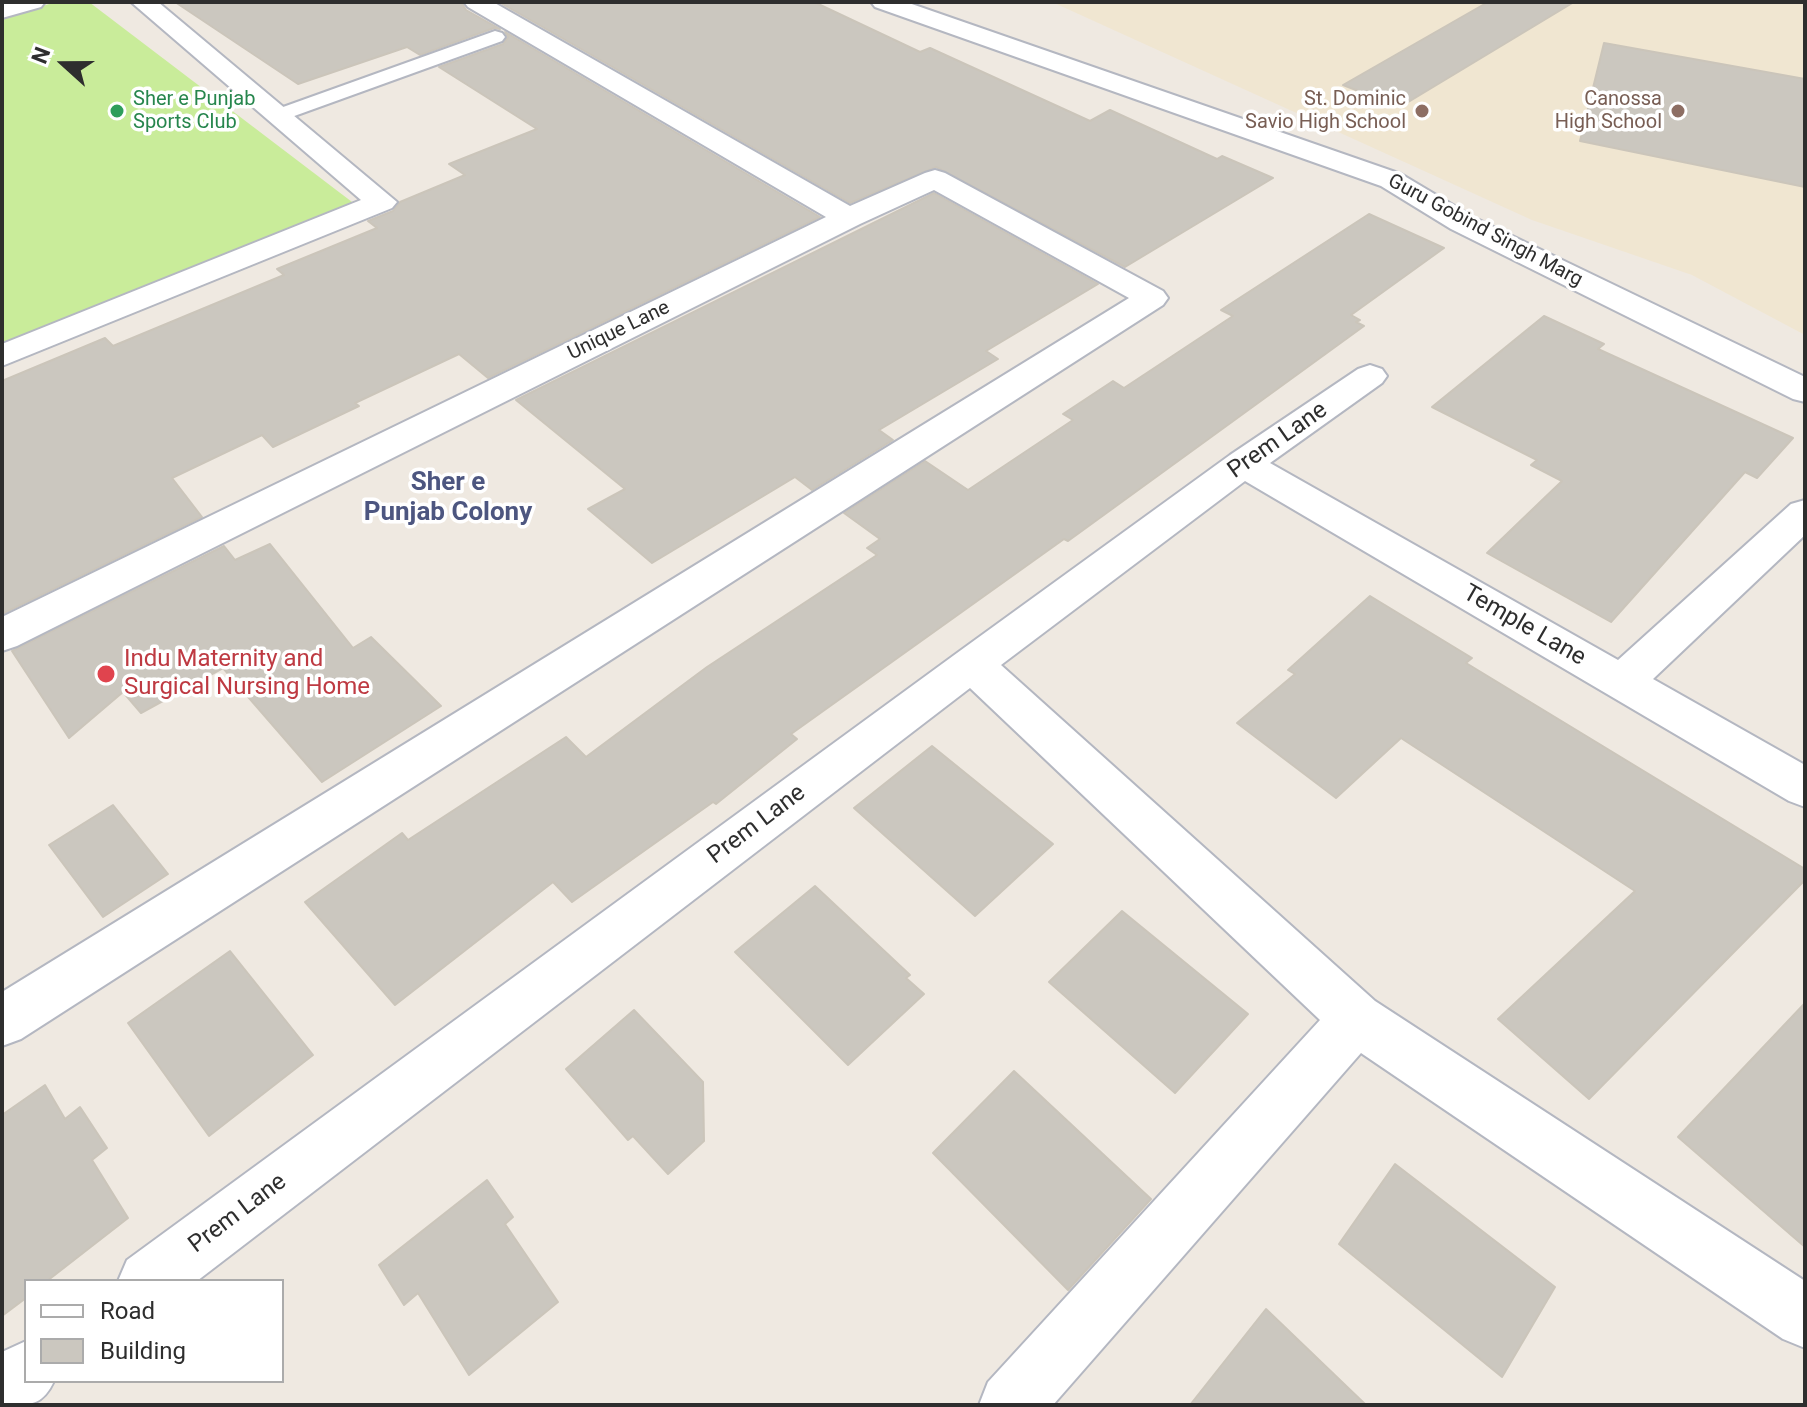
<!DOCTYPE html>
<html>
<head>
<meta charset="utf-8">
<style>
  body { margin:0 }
  #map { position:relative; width:1807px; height:1407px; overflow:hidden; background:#efe9e1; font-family:Roboto,sans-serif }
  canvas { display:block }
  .frame { position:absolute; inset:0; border:4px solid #2e2e2e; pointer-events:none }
  .legend { position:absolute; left:24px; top:1279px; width:260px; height:104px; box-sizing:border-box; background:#fff; border:2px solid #ababab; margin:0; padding:10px 14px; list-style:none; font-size:24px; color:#2e2e2e }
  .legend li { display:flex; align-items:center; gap:16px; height:40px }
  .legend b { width:40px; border:2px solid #ababab }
  .north { position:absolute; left:24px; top:24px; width:80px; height:80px; -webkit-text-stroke:6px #fff; paint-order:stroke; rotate:291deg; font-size:22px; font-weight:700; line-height:32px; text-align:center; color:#2e2e2e }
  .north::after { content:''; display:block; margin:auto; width:28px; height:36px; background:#2e2e2e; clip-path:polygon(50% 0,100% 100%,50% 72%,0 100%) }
</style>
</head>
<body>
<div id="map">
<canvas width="1807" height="1407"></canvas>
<div class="frame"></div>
<ul class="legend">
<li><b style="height:10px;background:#fff"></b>Road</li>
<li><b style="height:22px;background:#cbc7bf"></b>Building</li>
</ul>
<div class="north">N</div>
</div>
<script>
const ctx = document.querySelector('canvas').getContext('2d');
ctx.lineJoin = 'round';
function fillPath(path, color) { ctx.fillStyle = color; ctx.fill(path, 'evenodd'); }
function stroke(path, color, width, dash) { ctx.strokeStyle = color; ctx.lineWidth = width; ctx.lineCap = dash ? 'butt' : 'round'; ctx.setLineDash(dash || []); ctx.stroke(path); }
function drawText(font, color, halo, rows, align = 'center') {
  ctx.font = font + ' Roboto,sans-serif'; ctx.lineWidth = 7; ctx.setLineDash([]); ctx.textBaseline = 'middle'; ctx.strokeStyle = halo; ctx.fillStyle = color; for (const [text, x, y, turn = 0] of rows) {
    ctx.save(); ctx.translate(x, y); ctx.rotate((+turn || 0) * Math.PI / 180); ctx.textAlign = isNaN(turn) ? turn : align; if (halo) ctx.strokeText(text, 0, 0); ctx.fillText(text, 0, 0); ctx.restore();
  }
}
fillPath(new Path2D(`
  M1052,2h753v333l-113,-60 -160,-55z`), '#f0e6d1');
fillPath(new Path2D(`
  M56,2h33l267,203 -354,142v-329z`), '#c9ec9a');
const building = new Path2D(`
  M175,2h286l5,8 34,19 -6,-1 -74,27 -13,-8 -109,37z
  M499,2h315l106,50 10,-4 160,73 20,-11 107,49 5,-3 51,22 -148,89 -189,-100 -86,36z
  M1488,2h86l-174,105 -57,-22z
  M505,32l315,185 -332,161 -29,-24 -104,49 4,3 -86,41 -11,-12 -90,43 30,39 -200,97v-233l103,-43 8,8 171,-71 -7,-6 100,-41 -9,-7 25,-10 7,-9 65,-27 -16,-11 88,-35 -98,-62 64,-23 5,-7z
  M1604,43l201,36v108l-225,-46z
  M934,193l164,91 -112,67 12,8 -119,71 14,10 -81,50 -17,-13 -143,86 -64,-54 37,-20 -109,-89z
  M1369,214l75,34 -93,67 9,5 -4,2 8,4 -296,215 -4,-2 -273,195 6,5 -81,65 -3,-2 -141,100 -19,-20 -158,123 -90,-103 97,-69 6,7 158,-103 20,20 121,-90 170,-112 -10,-7 13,-9 -36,-26 81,-52 43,29 105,-70 -10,-6 50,-33 11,7 109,-72 -12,-6z
  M1544,316l60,28 -6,5 195,89 -36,40 -12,-6 -134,150 -124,-69 75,-72 -31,-16 6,-5 -105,-53z
  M270,544l83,104 18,-11 70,69 -119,76 -99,-114 -82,45 -18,-21 -54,46 -57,-87 212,-105 11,14z
  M1370,596l102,62 -6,5 339,206v11l-216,219 -91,-80 137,-128 -234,-153 -65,60 -99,-75 58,-49 -7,-4z
  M932,746l121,98 -78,72 -121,-108z
  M113,805l55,69 -65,43 -54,-72z
  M815,886l95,89 -4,3 18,16 -76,71 -113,-113z
  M1122,911l126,103 -73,79 -126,-111z
  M230,951l83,104 -104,81 -81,-113z
  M1805,1003v244l-127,-110z
  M634,1010l69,72 1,59 -36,33 -35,-38 -5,4 -62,-71z
  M1014,1071l137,128 -83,91 -135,-137z
  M45,1085l20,34 15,-12 27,41 -15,12 36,58 -81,63h-21v17l-24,18v-201z
  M1395,1164l160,123 -53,90 -163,-133z
  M487,1180l26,37 -8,7 53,78 -89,73 -51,-82 -14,12 -25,-40z
  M1266,1309l100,96h-176z`);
fillPath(building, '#cbc7bf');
stroke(building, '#cbc5ba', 2);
const lane = new Path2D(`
  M495,31l7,2 3,4 -3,4 -216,78 -7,2 -10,-6 3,-4z`);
const street = new Path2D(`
  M7,2h38l-4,5 -39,11v-15z
  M131,2h27l239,200 -5,6 -390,158v-22l359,-144z
  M464,2h29l357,204 75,-33 10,-3 10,3 218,118 5,7 -5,7 -1142,734 -19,7v-54l1127,-694 -195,-108 -74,34 -843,422 -15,5v-34l824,-400 -358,-210z
  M1370,365l12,4 5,7 -5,7 -112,80 348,197 173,-156 14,-4v35l-152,144 152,86v42l-16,-6 -544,-320 -244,184 374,336 430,280v67l-22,-9 -422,-286 -308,352h-74l9,-23 332,-362 -350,-332 -773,593h-79l9,-21 830,-607 273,-198 128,-86z
  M26,1341v40h28c-12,26 -25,24 -52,24v-53z`);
const secondary = new Path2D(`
  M871,2h35l495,172 72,43 332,160v25l-12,-3 -342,-170 -70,-43 -506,-179z`);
stroke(lane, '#b4b7c1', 4);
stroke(street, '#b4b7c1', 4);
stroke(secondary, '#b4b7c1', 4);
fillPath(lane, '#fff');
fillPath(street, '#fff');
fillPath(secondary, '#fff');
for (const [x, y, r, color] of [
  [117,111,8,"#2e9e5b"],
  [1422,111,8,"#8d6e63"],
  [1678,111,8,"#8d6e63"],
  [106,674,10,"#e0444e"]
]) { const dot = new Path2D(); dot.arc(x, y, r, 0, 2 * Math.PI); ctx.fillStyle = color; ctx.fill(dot); stroke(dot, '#fff', 3); }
drawText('20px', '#27864d', '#fff', [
  ["Sher e Punjab",133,100],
  ["Sports Club",133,123]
], 'left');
drawText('20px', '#785e54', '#fff', [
  ["St. Dominic",1406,100],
  ["Savio High School",1406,123],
  ["Canossa",1662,100],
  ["High School",1662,123]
], 'right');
drawText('20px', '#2e2e2e', '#fff', [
  ["Guru Gobind Singh Marg",1485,231,28],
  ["Unique Lane",619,331,-26]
]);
drawText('24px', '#2e2e2e', '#fff', [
  ["Prem Lane",1278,441,-35],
  ["Temple Lane",1524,626,30],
  ["Prem Lane",757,825,-37],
  ["Prem Lane",238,1214,-37]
]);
drawText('24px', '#be3a42', '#fff', [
  ["Indu Maternity and",124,660],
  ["Surgical Nursing Home",124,688]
], 'left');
drawText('bold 26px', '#4d5680', '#fff', [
  ["Sher e",448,483],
  ["Punjab Colony",448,513]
]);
</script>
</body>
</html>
